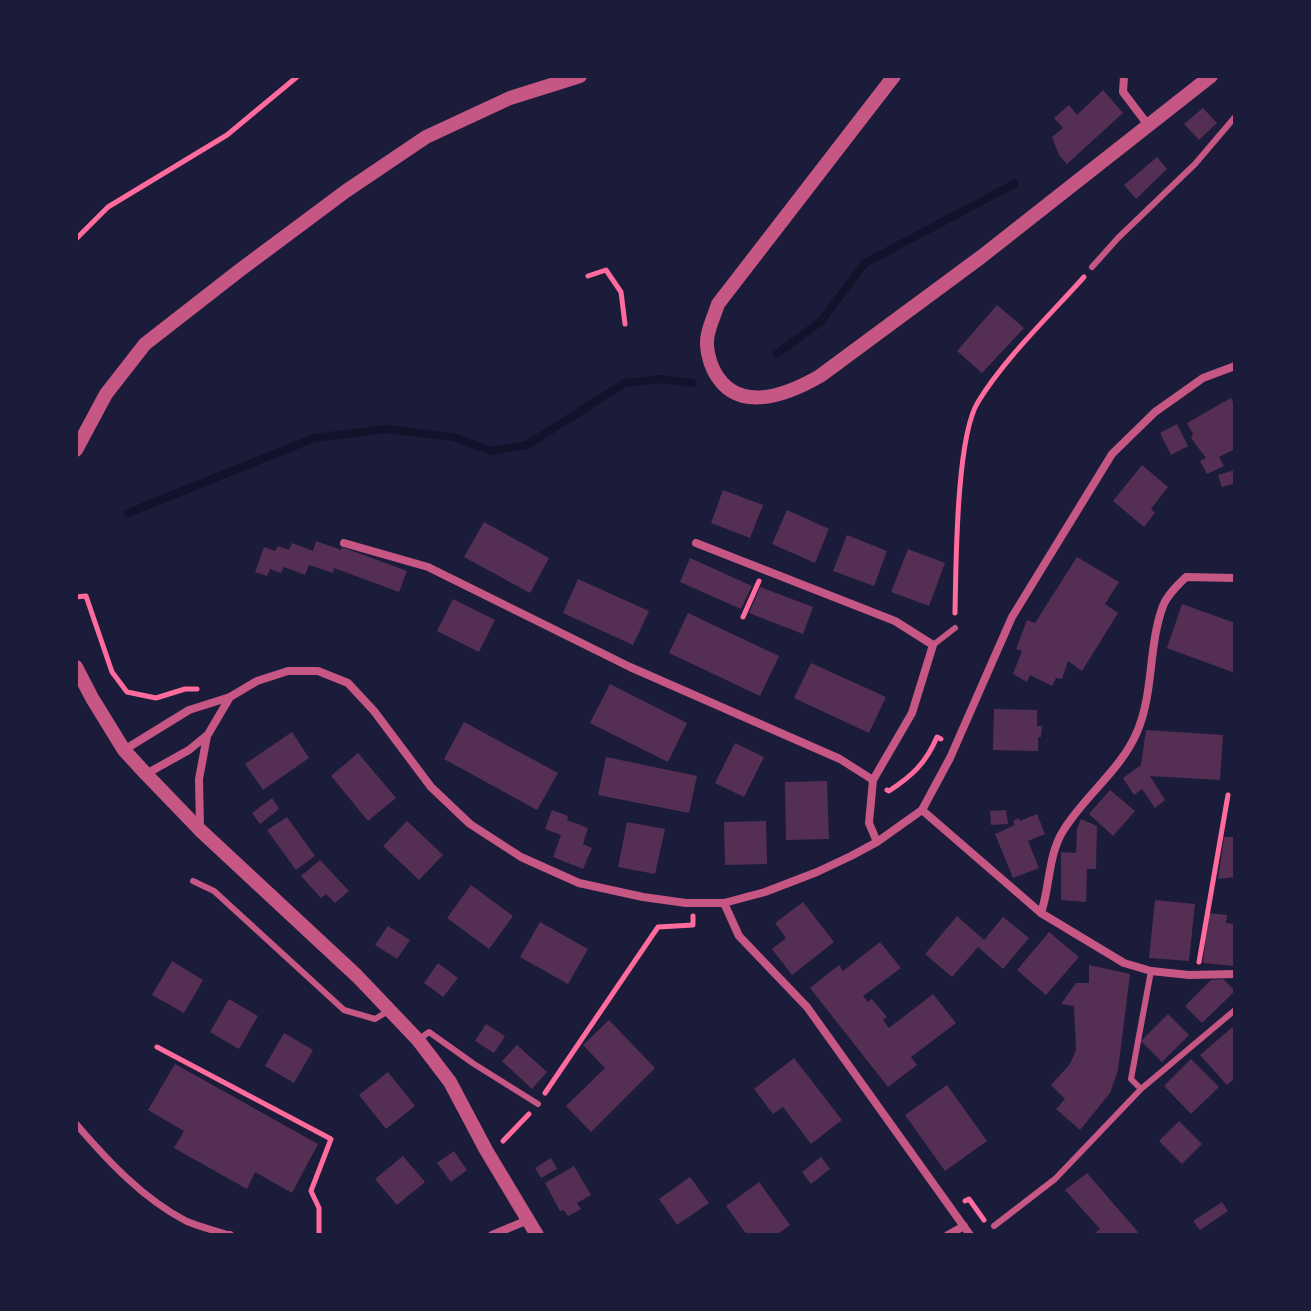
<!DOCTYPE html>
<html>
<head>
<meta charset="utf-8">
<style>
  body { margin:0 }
  #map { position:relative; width:1311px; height:1311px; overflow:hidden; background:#1b1b3a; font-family:"Public Sans",sans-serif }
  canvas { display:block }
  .frame { position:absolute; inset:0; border:78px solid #1b1b3a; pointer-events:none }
</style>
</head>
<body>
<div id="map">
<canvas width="1311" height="1311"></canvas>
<div class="frame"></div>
</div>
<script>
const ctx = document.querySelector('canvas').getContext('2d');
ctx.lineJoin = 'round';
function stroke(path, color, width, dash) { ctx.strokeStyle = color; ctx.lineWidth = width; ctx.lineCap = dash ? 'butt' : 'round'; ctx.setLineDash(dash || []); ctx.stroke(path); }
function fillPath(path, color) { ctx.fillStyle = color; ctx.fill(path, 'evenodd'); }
stroke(new Path2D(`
  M777,354l43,-32 45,-59 149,-79
  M128,513l186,-75 72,-9 67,8 39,14 35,-6 98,-62 37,-4 30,4`), '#12122b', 8);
fillPath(new Path2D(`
  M1103,90l20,23 -56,51 -8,-9 -7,-18 11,-9 -9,-10 15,-13 8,10z
  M1203,108l14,15 -18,17 -15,-16z
  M1157,157l10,12 -31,30 -12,-14z
  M997,305l27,23 -42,45 -25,-22z
  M1231,398l4,8v43l-16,8 5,9 -17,8 -7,-13 6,-3 -15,-20 2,-4 -6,-11z
  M1177,424l11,22 -17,9 -11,-22z
  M1142,465l26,22 -17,22 4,4 -11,14 -31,-26z
  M1235,470v13l-13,4 -4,-12z
  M723,490l40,15 -13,33 -39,-15z
  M787,510l42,19 -14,34 -43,-19z
  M484,522l65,36 -19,35 -66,-36z
  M847,535l40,16 -13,35 -41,-15z
  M316,541l25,9 1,-3 65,24 -8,21 -65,-24 -1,5 -24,-8 -4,10 -21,-8 -3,6 -11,-4 -3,7 -12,-4 9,-25 11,4 3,-5 11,4 3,-7 21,8z
  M908,549l37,14 -16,43 -38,-14z
  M1077,557l42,25 -14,22 13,9 -36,58 -14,-10 -6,18 -6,-1 -4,8 -22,-11 -3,7 -14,-8 9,-23 -6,-2 11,-29 8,3z
  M690,558l62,28 -11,23 -61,-27z
  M578,579l71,32 -16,34 -70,-32z
  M760,587l53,20 -10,27 -54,-21z
  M453,599l42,21 -16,32 -42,-21z
  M1182,604l53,19v50l-68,-25z
  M688,613l91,43 -19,40 -91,-43z
  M811,663l75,34 -17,36 -75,-35z
  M610,684l77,39 -19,39 -78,-39z
  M994,709l43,1v16h5l-1,11h-3v14l-45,-1z
  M464,722l94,51 -21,37 -93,-51z
  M1146,730l77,5 -3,45 -70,-4 15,24 -10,8 -13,-19 -8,6 -11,-17 18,-13z
  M292,732l17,26 -46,32 -18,-26z
  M735,743l29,14 -20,40 -29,-14z
  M358,753l38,45 -28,23 -37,-45z
  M606,757l91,19 -8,37 -91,-18z
  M827,781l2,58 -43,1 -1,-58z
  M1110,790l25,21 -22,25 -24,-22z
  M272,798l7,11 -19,15 -8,-11z
  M552,810l16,6 -1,4 21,8 -5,16 9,4 -9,21 -30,-12 8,-22 -16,-6z
  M1006,810l2,14 -17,1 -1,-14z
  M1037,814l8,20 -17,7 11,27 -26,10 -18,-44 20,-9 -2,-4 6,-3 1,3z
  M287,817l28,39 -19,14 -29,-40z
  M1081,819l16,7 -1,43h-9l-1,33 -25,-2v-48l15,1 1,-24z
  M407,821l36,34 -24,25 -36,-34z
  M766,821l1,43 -42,1 -1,-43z
  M627,822l38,7 -10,45 -37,-7z
  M1224,837h11v40l-17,2z
  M320,860l29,31 -14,12 -9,-9 -5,4 -20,-22z
  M471,885l42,31 -24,33 -42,-31z
  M1155,900l40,4 -6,57 -40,-3z
  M803,902l31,40 -42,33 -20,-26 14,-11 -11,-15z
  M1208,913l19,2 -1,8 9,1v42l-32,-3z
  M957,916l27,24 19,-23 26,21 -26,31 -25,-22 -26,30 -27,-23z
  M540,922l48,27 -20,35 -48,-27z
  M388,926l22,14 -13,19 -22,-14z
  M1049,932l30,25 -33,38 -29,-25z
  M880,942l21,26 -38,28 5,6 4,-3 15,18 -4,3 6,8 44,-34 23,29 -45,34 6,8 -29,22 -78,-99 29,-23 4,6z
  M172,961l31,19 -19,33 -32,-18z
  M438,963l20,15 -15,19 -19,-14z
  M1089,965l41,9 -12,96 -8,23 -30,37 -24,-21 9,-10 -14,-14 19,-21 6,-14 -2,-44 -13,-2 15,-21h13z
  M1223,979l12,12 -33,32 -17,-17 26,-26z
  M229,999l29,17 -19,33 -29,-17z
  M1168,1014l21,21 -27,27 -21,-21z
  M609,1020l46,48 -64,64 -25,-26 39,-38 -22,-23z
  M486,1024l19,12 -11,17 -19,-12z
  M1235,1025v53l-8,7 -27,-30z
  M284,1033l29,17 -19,33 -29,-17z
  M517,1045l30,27 -15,17 -30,-28z
  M794,1058l48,62 -31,24 -28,-37 -10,7 -19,-25z
  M1191,1059l28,28 -28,27 -27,-28z
  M175,1064l143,80 -26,49 -37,-21 -8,17 -73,-41 10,-17 -36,-21z
  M388,1072l27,34 -29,23 -27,-34z
  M947,1085l40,56 -42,30 -40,-56z
  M1179,1121l23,23 -20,20 -23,-23z
  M454,1151l13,19 -16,12 -14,-19z
  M403,1156l22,26 -28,23 -22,-26z
  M821,1157l9,12 -19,15 -9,-12z
  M551,1158l6,11 -16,9 -6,-10z
  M574,1166l17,29 -14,8 4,6 -13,7 -4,-6 -4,1 -15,-28z
  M1087,1173l51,59 -3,3h-43l8,-6 -35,-39z
  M690,1177l19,26 -32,22 -18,-26z
  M759,1182l31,43 -14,10h-29l-21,-29z
  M1222,1202l6,9 -28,19 -7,-9z`), '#542f53');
stroke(new Path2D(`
  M76,239l32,-32 119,-72 71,-59
  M588,276l18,-6 15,22 4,32
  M76,597l10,-1 26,76 15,20 29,6 29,-9h12
  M955,613c1,-45 1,-176 23,-211 26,-43 72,-87 106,-125
  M743,617l16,-36
  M887,790l2,1c23,-15 37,-28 48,-54l4,2
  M1199,962l29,-167
  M157,1047l174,92 -20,52 8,17v27
  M545,1093l113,-166 35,-2v-9
  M503,1141l26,-27
  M965,1201l4,-2 15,21`), '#ff6b9d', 5);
stroke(new Path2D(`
  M1092,267l26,-29 77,-74 40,-47
  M933,645l22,-17
  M193,881l21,10 130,119 31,9 15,-9
  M418,1040l11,-8 45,32 64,40
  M1141,1089l-10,-10 20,-108
  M994,1226l61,-47 86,-90 94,-79`), '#c65784', 6);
stroke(new Path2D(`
  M76,1124c32,37 66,74 110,97 13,6 29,9 42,14`), '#c65784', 7);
stroke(new Path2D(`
  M1124,76l-1,16 25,33
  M344,543l84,24 202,100 210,92 33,21 -4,43 8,19
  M696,543l199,78 38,24 -21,68 -39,67
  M124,750l65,-40 41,-13 27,-16 31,-10h30l30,12 26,28 57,76 39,37 51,33 58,26 64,14 43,6h38l41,-11 52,-20 34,-16 26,-14 45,-32 28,-52 62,-141 100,-163 43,-42 48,-34 32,-12
  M146,774l43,-24 17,-14
  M922,810l119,103 83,50 27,8 38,4 46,-1
  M200,829l-1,-50 8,-43 23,-39
  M724,903l15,33 68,71 163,228
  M1041,913c9,-26 7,-58 22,-82 21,-35 58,-61 74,-99 17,-39 11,-86 26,-126 4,-11 15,-21 23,-29l49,1
  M228,1235h2
  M492,1235l36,-15
  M948,1235l16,-9`), '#c65784', 8);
stroke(new Path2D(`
  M894,76l-176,228c-3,10 -8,20 -10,30 -3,12 1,27 6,37 23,44 73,24 106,5l161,-119 230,-181
  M76,450l30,-56 39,-50 95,-74 106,-79 80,-54 84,-39 70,-22
  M76,667l16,31 32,52 22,24 54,56 157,146 61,64 32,42 36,68 51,85`), '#c65784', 14);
</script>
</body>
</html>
